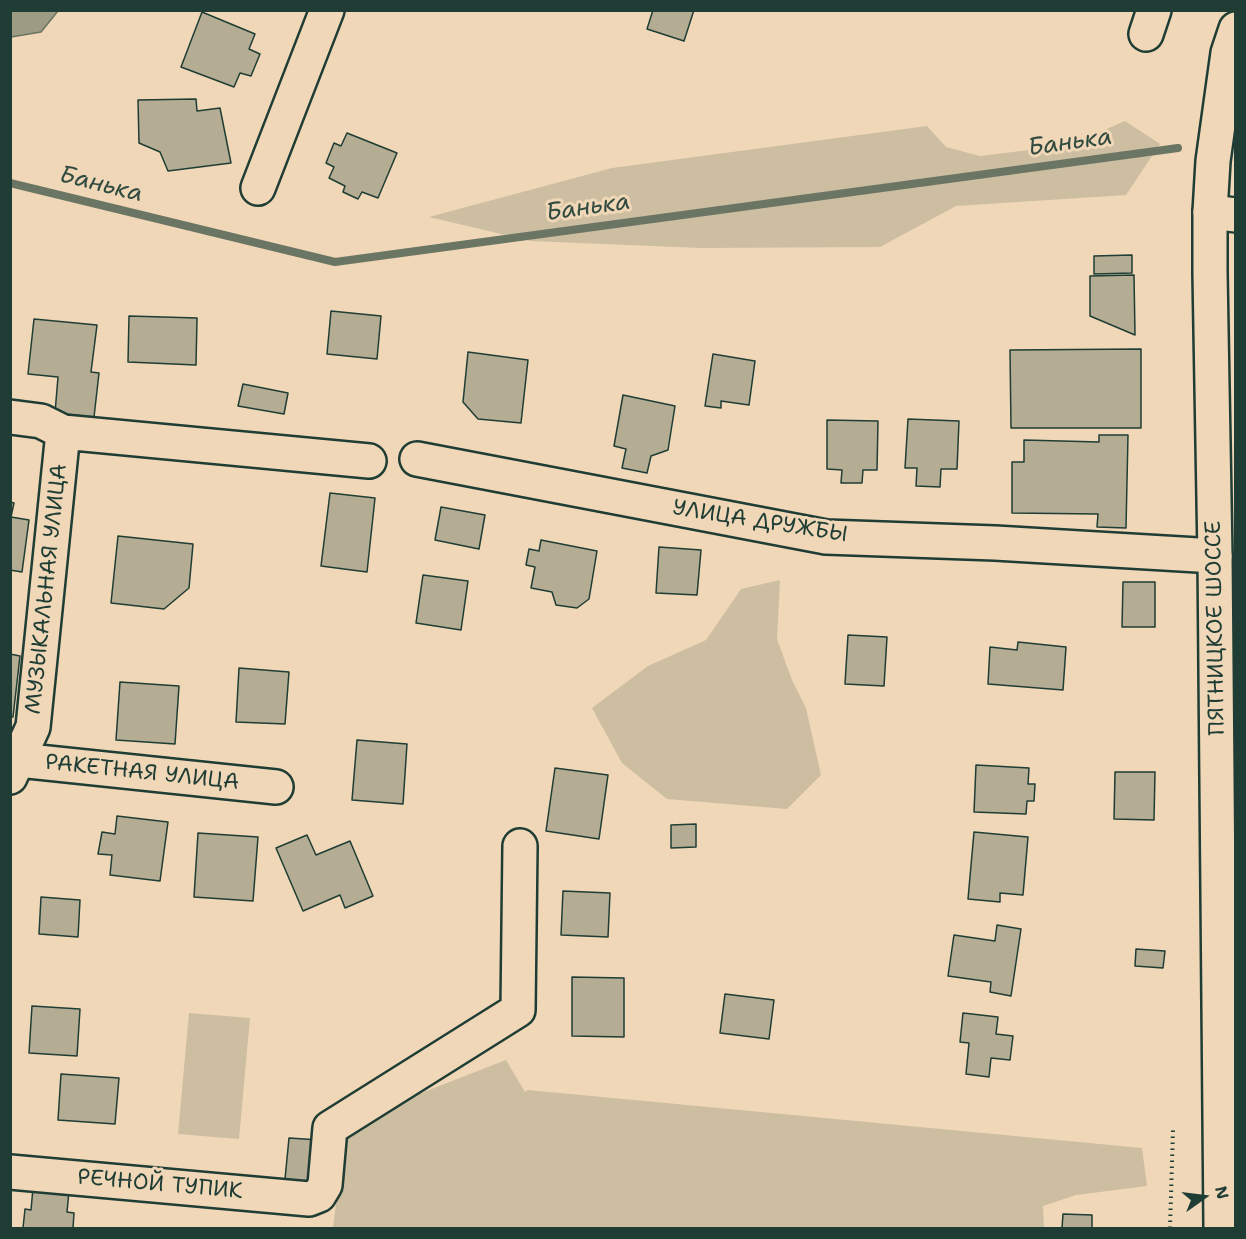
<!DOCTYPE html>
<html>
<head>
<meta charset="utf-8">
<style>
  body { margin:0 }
  #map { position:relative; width:1246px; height:1239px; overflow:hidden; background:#efd7b7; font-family:"Shantell Sans",sans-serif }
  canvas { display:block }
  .frame { position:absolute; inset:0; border:12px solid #1f3d34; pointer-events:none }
  .north { position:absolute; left:1174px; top:1167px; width:60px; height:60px; -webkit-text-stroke:4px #efd7b7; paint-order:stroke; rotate:76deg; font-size:16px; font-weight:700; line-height:24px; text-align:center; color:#1f3d34 }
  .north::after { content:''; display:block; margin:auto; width:21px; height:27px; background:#1f3d34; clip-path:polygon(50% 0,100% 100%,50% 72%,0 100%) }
</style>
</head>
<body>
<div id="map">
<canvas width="1246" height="1239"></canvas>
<div class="frame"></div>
<div class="north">N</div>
</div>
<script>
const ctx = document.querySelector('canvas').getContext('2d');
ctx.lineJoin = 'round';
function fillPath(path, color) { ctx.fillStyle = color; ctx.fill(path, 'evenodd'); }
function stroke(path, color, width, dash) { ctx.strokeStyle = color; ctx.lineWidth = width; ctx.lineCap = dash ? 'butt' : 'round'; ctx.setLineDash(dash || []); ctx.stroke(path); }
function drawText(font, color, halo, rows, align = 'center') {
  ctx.font = font + ' "Shantell Sans",sans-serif'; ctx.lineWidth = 6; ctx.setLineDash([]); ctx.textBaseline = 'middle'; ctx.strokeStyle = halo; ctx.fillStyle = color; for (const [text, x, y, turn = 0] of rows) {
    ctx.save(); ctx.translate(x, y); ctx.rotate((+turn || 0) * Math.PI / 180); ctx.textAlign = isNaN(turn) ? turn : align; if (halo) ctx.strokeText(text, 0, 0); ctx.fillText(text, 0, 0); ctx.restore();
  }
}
fillPath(new Path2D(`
  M1125,121l35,23 -34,51 -170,11 -76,41 -179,1 -170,-7 -102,-24 183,-49 315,-42 19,21 34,9 90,-11z
  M780,580l-3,59 15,41 14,28 15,67 -34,34 -120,-10 -45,-36 -30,-55 56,-42 58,-26 35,-51z
  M189,1013l61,5 -11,121 -61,-5z
  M506,1060l19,32 3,-2 614,58 5,38 -71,9 -33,11 1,22h-711l11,-90 3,-16z`), '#cdbea2');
const water = new Path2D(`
  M11,10h47v1l-17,21 -30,5z`);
fillPath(water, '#9d9b83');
stroke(water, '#6b7563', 1.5);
stroke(new Path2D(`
  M10,183l325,79 843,-114`), '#6b7563', 8);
const building = new Path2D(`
  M653,10h41l-10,31 -37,-12z
  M202,12l53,22 -6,15 11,5 -9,22 -11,-3 -6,14 -53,-20z
  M196,99l1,12 23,-3 11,55 -63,8 -8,-19 -21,-9 -1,-43z
  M347,133l50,20 -19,45 -16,-6 -4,7 -15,-7 2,-6 -16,-8 5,-11 -8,-4 8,-20 7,3z
  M1132,255v18l-38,1v-18z
  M1134,275l1,60 -45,-19v-40z
  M331,311l50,5 -4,43 -50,-5z
  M129,316l68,2 -1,47 -68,-3z
  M34,319l63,6 -6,47 8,1 -5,44 -39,-4 3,-36 -30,-3z
  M1141,349v79h-130l-1,-78z
  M468,352l60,8 -7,63 -43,-4 -15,-17z
  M713,354l42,7 -6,44 -28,-4v7l-16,-2z
  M243,384l45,9 -4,21 -46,-8z
  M623,395l52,11 -7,44 -17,6 -4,17 -25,-5 4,-19 -12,-3z
  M908,419l51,2 -2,48h-16l-1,18 -24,-1 1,-18h-12z
  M827,420l51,1 -1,49h-14l-1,13h-21l1,-13 -15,-1z
  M1099,435h29l-2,93 -29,-1 1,-13 -86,-1v-51h12v-22l75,2z
  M330,493l45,5 -8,74 -46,-6z
  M10,502l4,1 -3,14 18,3 -7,52 -12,-2z
  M441,507l44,8 -6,34 -44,-9z
  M118,536l75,8 -4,44 -25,21 -53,-6z
  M541,540l56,11 -8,48 -12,9 -21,-3 -4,-13 -21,-4 4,-21 -9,-2 3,-16 10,2z
  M659,547l42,3 -4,45 -41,-2z
  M423,575l45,6 -7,49 -45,-7z
  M1123,582h32v45h-33z
  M848,635l39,2 -3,49 -39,-2z
  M1018,642l48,5 -3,43 -75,-6 2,-37 27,3z
  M10,654l10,2 -7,61h-3z
  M239,668l50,4 -4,52 -49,-2z
  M120,682l59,4 -4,58 -59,-4z
  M357,740l50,4 -4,60 -51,-4z
  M976,765l53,3 -1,16h7l-1,17h-7l-1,13 -52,-2z
  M555,768l53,7 -9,64 -53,-8z
  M1115,772h40l-1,48 -40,-1z
  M117,816l51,6 -8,59 -50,-6 2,-20 -14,-1 4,-22 13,2z
  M696,824v23l-25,1v-23z
  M974,832l54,5 -5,58 -23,-2v9l-32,-3z
  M198,833l60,4 -5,64 -59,-4z
  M307,835l9,20 34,-14 23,55 -28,12 -5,-13 -37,16 -27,-63z
  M563,891l47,2 -2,44 -47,-2z
  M41,897l39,3 -2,37 -39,-3z
  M997,925l24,4 -10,67 -21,-4 1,-10 -43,-6 6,-41 41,6z
  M1136,949l29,2 -2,17 -28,-2z
  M572,977l52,1v59l-52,-1z
  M725,994l49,6 -5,39 -49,-6z
  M32,1006l48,3 -3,47 -48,-3z
  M963,1013l35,4 -2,17 17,2 -3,24 -19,-2 -2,19 -23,-3 3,-31 -9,-1z
  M61,1074l58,4 -4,46 -57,-4z
  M289,1138l30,2 -4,42 -30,-3z
  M33,1188l36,3 -2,21 7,1 -1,15h-50l2,-19 6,1z
  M1063,1214l29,1v13h-30z`);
fillPath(building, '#b4ac93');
stroke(building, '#1f3d34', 1.5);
const minor = new Path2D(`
  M1146,34l8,-24
  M258,188l69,-178
  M1210,212l26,3
  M10,417l31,4 22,11 306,29
  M417,459l409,78 169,6 220,13
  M10,754l9,6 257,27
  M10,777l23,-50 30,-295
  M10,1172l299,27 10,-4 6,-10 5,-57 188,-118 2,-164`);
const major = new Path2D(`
  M1221,1228l-6,-672 -5,-283v-61l3,-51 15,-108 8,-24`);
stroke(minor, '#1f3d34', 38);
stroke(major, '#1f3d34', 38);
stroke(new Path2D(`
  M1170,1228l3,-98`), '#1f3d34', 4, [1.5, 4.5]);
stroke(minor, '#efd7b7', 33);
stroke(major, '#efd7b7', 33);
drawText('22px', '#1f3d34', '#efd7b7', [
  ["УЛИЦА ДРУЖБЫ",760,522,9],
  ["МУЗЫКАЛЬНАЯ УЛИЦА",47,589,-84],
  ["ПЯТНИЦКОЕ ШОССЕ",1216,628,-91],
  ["РАКЕТНАЯ УЛИЦА",142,773,6],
  ["РЕЧНОЙ ТУПИК",160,1185,5]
]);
drawText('italic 24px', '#324b40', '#efd7b7', [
  ["Банька",1070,143,-8],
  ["Банька",101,185,14],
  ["Банька",588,208,-8]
]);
</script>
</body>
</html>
